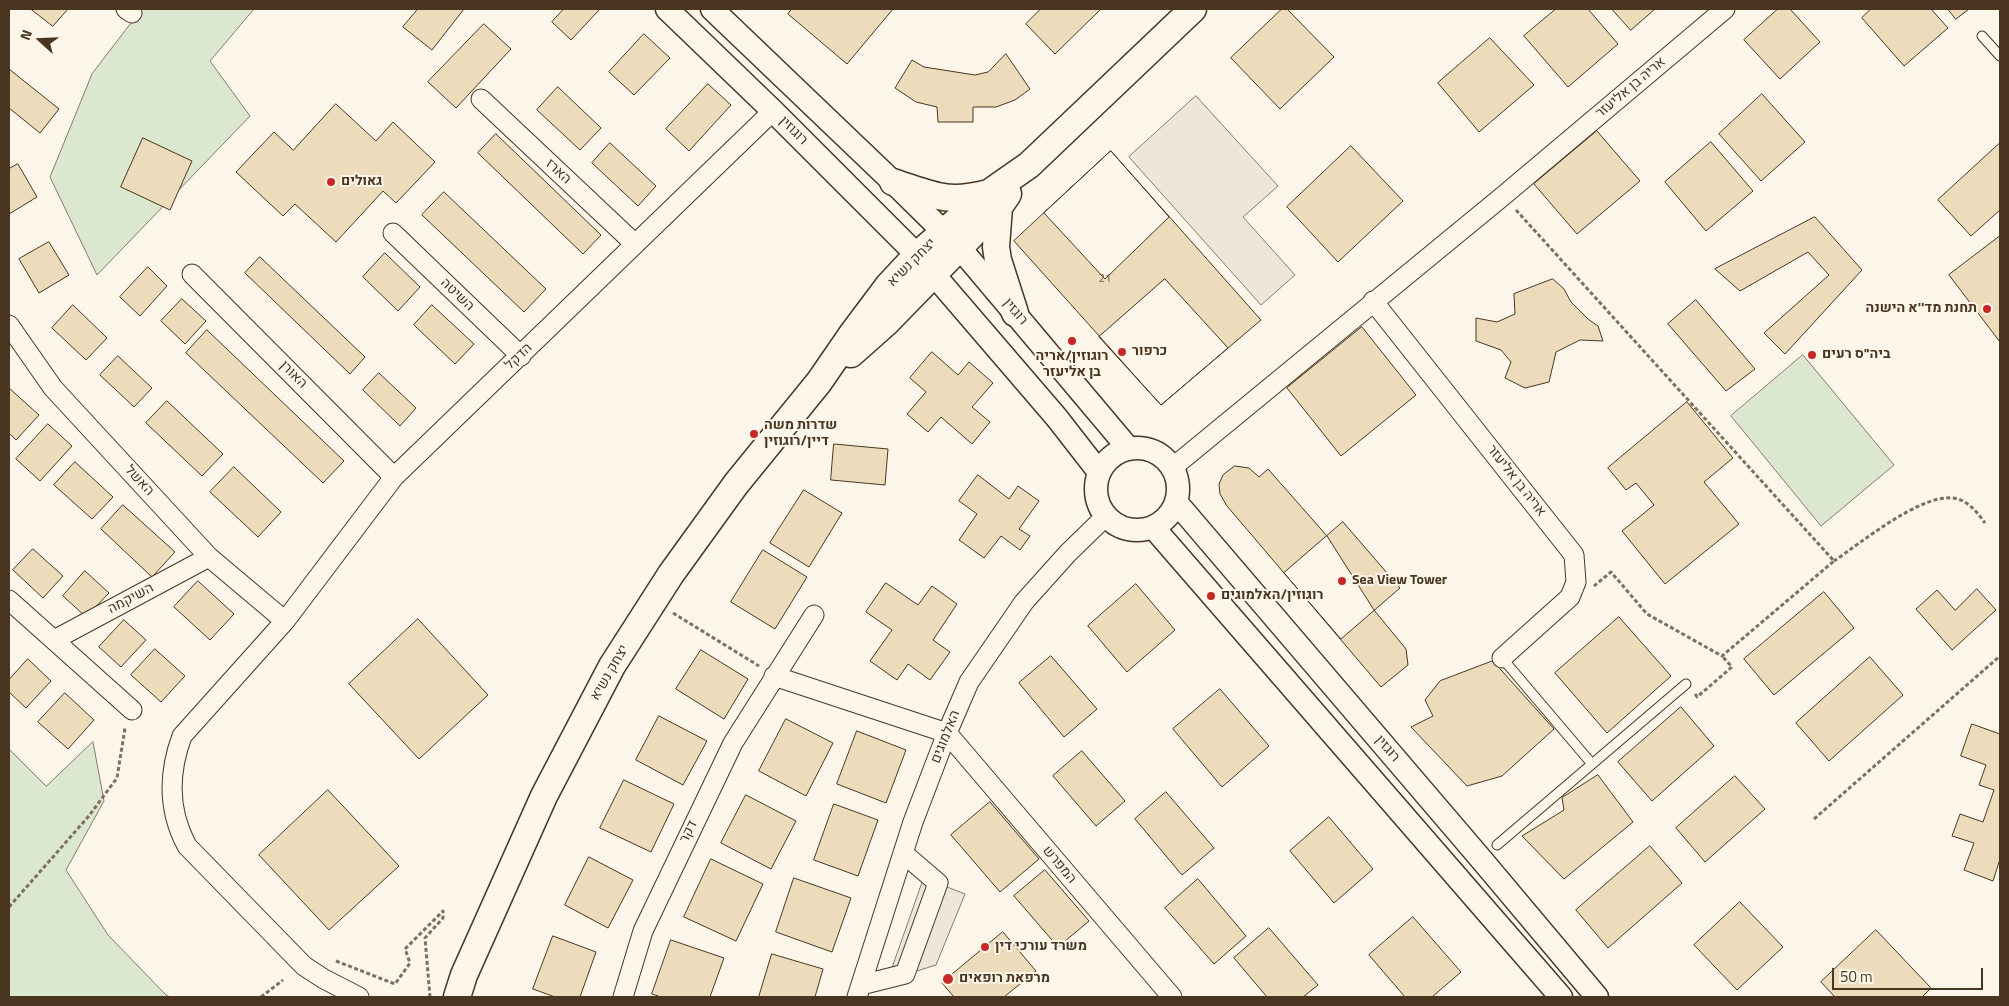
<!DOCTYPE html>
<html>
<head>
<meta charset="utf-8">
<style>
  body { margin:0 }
  #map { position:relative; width:2009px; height:1006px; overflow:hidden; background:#fbf6e9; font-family:"Titillium Web",sans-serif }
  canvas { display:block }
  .frame { position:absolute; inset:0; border:10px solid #4a3520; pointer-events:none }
  .north { position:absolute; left:15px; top:15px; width:50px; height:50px; -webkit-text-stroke:4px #fbf6e9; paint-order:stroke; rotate:290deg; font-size:14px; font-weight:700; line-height:20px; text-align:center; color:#4a3520 }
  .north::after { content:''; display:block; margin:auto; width:18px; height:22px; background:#4a3520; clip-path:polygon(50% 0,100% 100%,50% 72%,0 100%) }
  .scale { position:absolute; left:1832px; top:968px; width:151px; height:22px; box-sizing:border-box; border:2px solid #4a3520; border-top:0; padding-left:6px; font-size:15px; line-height:18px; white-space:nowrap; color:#4a3520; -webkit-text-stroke:4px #fbf6e9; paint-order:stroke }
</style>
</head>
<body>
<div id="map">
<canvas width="2009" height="1006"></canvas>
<div class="frame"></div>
<div class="north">N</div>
<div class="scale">50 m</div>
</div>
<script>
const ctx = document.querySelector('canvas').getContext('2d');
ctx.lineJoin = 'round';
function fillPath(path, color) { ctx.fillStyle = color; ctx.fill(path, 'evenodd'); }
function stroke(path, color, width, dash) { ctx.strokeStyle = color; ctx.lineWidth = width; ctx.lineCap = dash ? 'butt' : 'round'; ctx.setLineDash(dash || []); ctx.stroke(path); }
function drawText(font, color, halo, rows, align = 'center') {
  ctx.font = font + ' "Titillium Web",Heebo,sans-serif'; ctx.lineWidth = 4; ctx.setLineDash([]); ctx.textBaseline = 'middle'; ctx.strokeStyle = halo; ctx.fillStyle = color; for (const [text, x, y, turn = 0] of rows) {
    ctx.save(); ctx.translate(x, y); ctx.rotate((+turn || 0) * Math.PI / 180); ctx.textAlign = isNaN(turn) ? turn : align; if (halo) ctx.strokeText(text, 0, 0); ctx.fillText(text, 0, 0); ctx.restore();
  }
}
const green = new Path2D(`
  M142,9h112l-44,52 40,55 -153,159 -47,-98 42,-103z
  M1803,355l91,110 -73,61 -90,-110z
  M93,742l11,59 -38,69 42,65 58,60 4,2h-161v-248l37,37z`);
fillPath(green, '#dce7d0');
stroke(green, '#887966', 1);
const parking = new Path2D(`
  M1196,96l82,90 -35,31 52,58 -34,30 -132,-148z
  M924,878l41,16 -29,71 -48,15z`);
fillPath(parking, '#ede7d9');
stroke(parking, '#887966', 1);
const building = new Path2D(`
  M31,9h37l-15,17z
  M418,9h46l-32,41 -29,-23z
  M564,9h36l-29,31 -19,-18z
  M792,9h101l-46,55 -59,-50z
  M1041,9h60l-46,45 -29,-30z
  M1282,9h5l47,48 -54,52 -49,-51z
  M1556,9h32l30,35 -50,43 -44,-51z
  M1612,9h43l-24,21z
  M1778,9h12l30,33 -40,37 -36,-39z
  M1871,9h60l17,19 -44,38 -42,-48z
  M1948,9h21l-13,10z
  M484,24l27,25 -55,59 -28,-26z
  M644,34l26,24 -36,37 -25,-23z
  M1490,38l44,47 -55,47 -41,-49z
  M1006,54l24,35 -15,11 -19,7h-23v15h-35l-1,-15 -21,-5 -21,-14 17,-28 12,7 51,8 13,-3z
  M9,69l50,40 -19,24 -31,-25z
  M708,84l23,21 -42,46 -23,-22z
  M558,87l43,41 -21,22 -43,-40z
  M1762,94l43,48 -44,39 -42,-47z
  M336,104l40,37 17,-19 42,40 -39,41 -13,-12 -47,51 -41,-38 -12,12 -47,-44 38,-40 19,18z
  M1597,131l43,50 -63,53 -43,-50z
  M496,134l105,101 -18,19 -105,-101z
  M143,138l49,23 -22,49 -49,-23z
  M1711,142l42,49 -47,40 -41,-49z
  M610,143l46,43 -18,20 -46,-43z
  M2000,143v67l-29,26 -33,-36z
  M1351,146l52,55 -65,61 -51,-55z
  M1111,151l150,169 -100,85 -147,-164z
  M1111,151l58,66 -64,62 -61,-66z
  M18,164l19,33 -28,17v-45z
  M444,192l102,97 -22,23 -102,-97z
  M1815,217l47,53 -77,84 -21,-21 65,-58 -21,-23 -68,39 -25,-22z
  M2000,236v106l-51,-67z
  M49,242l20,33 -30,18 -20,-34z
  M385,253l35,34 -22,24 -35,-34z
  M260,257l105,100 -15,17 -105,-101z
  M148,267l19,19 -27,30 -20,-19z
  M1165,279l63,69 -67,57 -62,-68z
  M1553,279l11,10 7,13 17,17 10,7 5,15 -23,-1 -24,12 -7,30 -24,6 -20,-10 6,-16 -10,-12 -25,-9v-23l21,4 18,-8 -1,-20z
  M182,299l24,22 -21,23 -24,-23z
  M1696,300l59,69 -29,22 -58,-67z
  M73,305l34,33 -21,22 -34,-32z
  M432,305l42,39 -19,20 -41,-39z
  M1362,327l54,68 -75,61 -54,-68z
  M207,330l137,131 -21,22 -137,-130z
  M932,352l26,23 11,-13 24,21 -21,24 18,15 -18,22 -31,-27 -13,15 -21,-18 19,-22 -16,-14z
  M118,356l34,32 -18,19 -34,-32z
  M379,373l37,35 -16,18 -37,-36z
  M9,388l30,27 -23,25 -7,-7z
  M167,401l56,53 -21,22 -56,-53z
  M1687,402l46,56 -29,24 35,42 -74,60 -43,-53 32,-26 -18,-22 -10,7 -18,-22z
  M48,424l24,22 -32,35 -24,-22z
  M834,444l54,5 -3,36 -54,-5z
  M75,462l38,35 -21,22 -38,-34z
  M1235,466l14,2 10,9 9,-8 59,67 47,74 32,39 2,16 -27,22 -154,-181 -7,-12 -1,-10 4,-9z
  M234,467l47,45 -23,25 -48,-45z
  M978,475l31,24 9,-13 21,15 -20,28 11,7 -10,14 -19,-14 -17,22 -25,-18 18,-26 -18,-13z
  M804,490l38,23 -33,54 -39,-24z
  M123,505l52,47 -23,25 -51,-48z
  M1343,522l57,66 -59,51 -57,-66z
  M33,549l30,27 -20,22 -30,-28z
  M763,550l44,27 -32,52 -44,-27z
  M85,571l24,22 -23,24 -23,-21z
  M198,581l36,33 -24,26 -36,-33z
  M886,583l32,22 14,-19 25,18 -24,36 17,12 -20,28 -22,-16 -11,16 -27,-19 22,-31 -26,-18z
  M1136,584l39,46 -48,42 -39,-46z
  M1977,589l19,21 -44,40 -36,-41 21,-19 18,20z
  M1824,592l30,36 -80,67 -30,-36z
  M1619,617l52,59 -64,57 -52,-60z
  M418,619l70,76 -69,64 -70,-75z
  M124,620l22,20 -25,27 -22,-20z
  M155,649l30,27 -24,26 -30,-27z
  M701,650l47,29 -24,40 -48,-30z
  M1051,656l46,53 -33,28 -45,-54z
  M1870,657l33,38 -74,66 -33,-38z
  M28,659l23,22 -25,27 -17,-16v-12z
  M1493,661l61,68 -52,47 -35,10 -56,-59 22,-11 -8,-16 15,-19z
  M1220,689l49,57 -47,41 -49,-58z
  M65,693l29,27 -26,29 -30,-27z
  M1681,707l33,39 -62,55 -34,-39z
  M659,716l48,25 -24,44 -47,-25z
  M786,719l47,24 -27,53 -47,-25z
  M1972,724l28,10v125l-7,22 -29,-11 10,-27 -22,-7 8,-22 23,8 11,-32 -15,-5 7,-20 -25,-9z
  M857,731l49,19 -20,53 -49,-19z
  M1082,751l43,50 -29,25 -43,-50z
  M1598,775l35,47 -69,57 -42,-43 42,-26 -2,-12z
  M1735,776l30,33 -60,53 -29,-34z
  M624,780l50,24 -23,48 -51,-24z
  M328,790l71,76 -70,64 -70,-75z
  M1166,792l48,56 -32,27 -47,-56z
  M746,795l50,26 -25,48 -50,-26z
  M990,802l49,57 -39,33 -49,-57z
  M834,804l44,16 -20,56 -44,-16z
  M1329,817l44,52 -39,34 -44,-52z
  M1650,846l32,37 -74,65 -32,-38z
  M589,857l44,23 -25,48 -43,-23z
  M711,859l52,25 -27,57 -52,-24z
  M1045,870l44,51 -31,26 -44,-51z
  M794,878l57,20 -19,54 -56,-20z
  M1198,879l48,57 -32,28 -49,-56z
  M1740,902l43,45 -46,43 -43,-45z
  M1413,917l48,55 -29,25h-27l-36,-42z
  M1269,928l49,57 -15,12h-36l-33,-39z
  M1876,930l55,58 -9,9h-87l-14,-15z
  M1003,932l33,39 -32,26h-50l-12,-14z
  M553,936l43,16 -16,45h-25l-22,-8z
  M671,940l53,18 -14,39h-49l-9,-3z
  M772,954l51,15 -8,28h-56z`);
fillPath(building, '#ecdcbc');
stroke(building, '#4a3520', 1);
const service = new Path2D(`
  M1982,36l18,20
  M1502,658l90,106
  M1497,845l189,-161`);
const minor = new Path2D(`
  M126,9l6,4
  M481,99l154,145
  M393,233l128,123
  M192,274l202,203
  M1373,301l201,254 2,27 -6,15 -68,61
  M9,325l44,63 156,169 76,64
  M1172,468l331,-272 222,-187
  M9,600l123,110
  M54,640l155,-83
  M774,676l173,57 225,264
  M861,985l44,-11 33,-91 -35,-30
  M359,997l-35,-18 -20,-13 -117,-120c-19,-35 -19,-72 -5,-110l103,-115 109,-144 379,-366
  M623,997l20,-66 90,-188 81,-128
  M857,997l56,-175 34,-89 22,-51 55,-80 44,-49 38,-37`);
const tertiary = new Path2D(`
  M667,9l106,102 144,144 140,163 42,54
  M712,9l181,173 66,65 170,202
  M1096 489a41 41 0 1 1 82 0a41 41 0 1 1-82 0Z
  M1176,502l305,357 116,138
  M1153,527l408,470`);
const secondary = new Path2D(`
  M893,182c40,13 53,22 95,11
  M999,207l-3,40 2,13 17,53
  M851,354l36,-32 112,-115 9,-13
  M457,997l7,-22 80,-179 68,-130 59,-92 65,-90 83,-102 33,-48 36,-48 29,-31 72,-62 40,-28 164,-156`);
stroke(service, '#4a3520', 11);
stroke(minor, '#4a3520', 21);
stroke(tertiary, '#4a3520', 25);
stroke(secondary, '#4a3520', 29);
stroke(new Path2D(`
  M1516,210l318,351 -112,95 -75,-42 -36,-42 -17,14
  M1834,561c28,-19 85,-66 118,-63 15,1 25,14 33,25
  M673,613l86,53
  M1695,694l2,3 35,-30 -10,-11
  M1814,819l186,-163
  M9,907l79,-90 29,-39 8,-50
  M336,961l59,23 15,-21 -5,-14 38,-38v7l-18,20 5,59
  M261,997l22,-17`), '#7f6f5c', 3, [4, 2.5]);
stroke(service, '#fbf6e9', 9);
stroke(minor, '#fbf6e9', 19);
stroke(tertiary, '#fbf6e9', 22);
stroke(secondary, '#fbf6e9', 26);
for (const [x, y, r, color] of [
  [331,182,5,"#c62828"],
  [1987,309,5,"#c62828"],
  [1072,341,5,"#c62828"],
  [1122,352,5,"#c62828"],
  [1812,355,5,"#c62828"],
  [754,434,5,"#c62828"],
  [1342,581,5,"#c62828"],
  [1211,596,5,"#c62828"],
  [985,947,5,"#c62828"],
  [948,979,6,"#c62828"]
]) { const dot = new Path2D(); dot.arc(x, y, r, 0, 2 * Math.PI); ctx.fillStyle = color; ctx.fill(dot); stroke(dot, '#fbf6e9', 2); }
drawText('11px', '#725f47', null, [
  ["21",1105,279]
]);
drawText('14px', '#4a3520', '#fbf6e9', [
  ["אריה בן אליעזר",1631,88,-40],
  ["רוגוזין",793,131,45],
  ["הארז",558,172,43],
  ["יצחק נשיא",912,263,-45],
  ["השיטה",457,295,44],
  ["רוגזין",1015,312,50],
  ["הדקל",519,357,-44],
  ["האורן",293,375,45],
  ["האשל",139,481,47],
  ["אריה בן אליעזר",1516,481,52],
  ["השיקמה",131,599,-28],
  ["יצחק נשיא",610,673,-60],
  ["האלמוגים",946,737,-68],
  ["רוגזין",1387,749,49],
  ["דקר",689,832,-64],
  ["המפרש",1059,865,50]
]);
drawText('bold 14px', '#4a3520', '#fbf6e9', [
  ["גאולים",341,182],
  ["תחנת מד''א הישנה",1977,309,"right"],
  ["כרפור",1132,352],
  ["ביה\"ס רעים",1822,355],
  ["רוגוזין/אריה",1072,357,"center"],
  ["בן אליעזר",1072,373,"center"],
  ["שדרות משה",764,426],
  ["דיין/רוגוזין",764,442],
  ["Sea View Tower",1352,581],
  ["רוגוזין/האלמוגים",1221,596],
  ["משרד עורכי דין",995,947],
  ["מרפאת רופאים",959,979]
], 'left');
</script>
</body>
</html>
